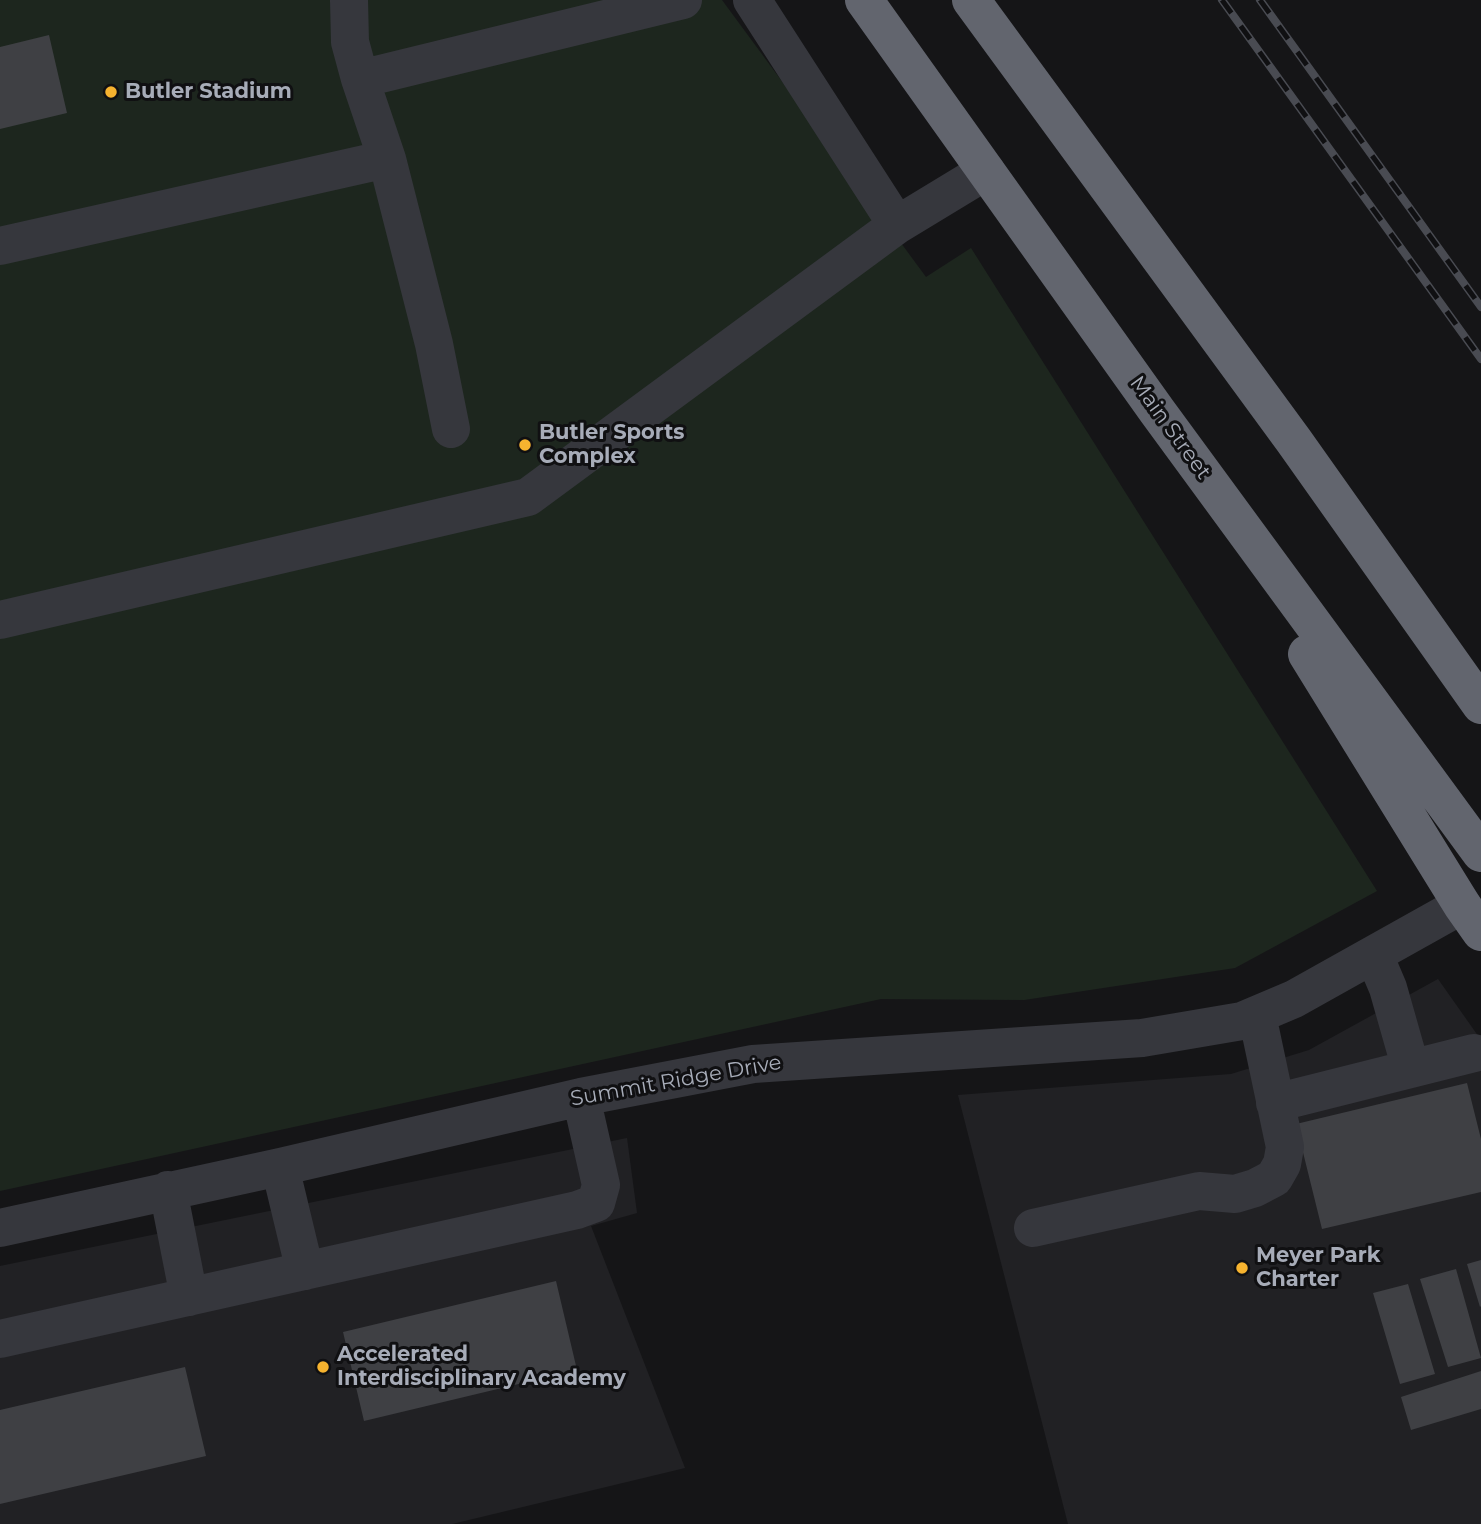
<!DOCTYPE html>
<html>
<head>
<meta charset="utf-8">
<style>
  body { margin:0 }
  canvas { display:block; background:#151517 }
</style>
</head>
<body>
<canvas width="1481" height="1524"></canvas>
<script>
const ctx = document.querySelector('canvas').getContext('2d');
ctx.lineJoin = 'round';
function fillPath(path, color) { ctx.fillStyle = color; ctx.fill(path, 'evenodd'); }
function stroke(path, color, width, dash) { ctx.strokeStyle = color; ctx.lineWidth = width; ctx.lineCap = dash ? 'butt' : 'round'; ctx.setLineDash(dash || []); ctx.stroke(path); }
function drawText(font, color, halo, rows, align = 'center') {
  ctx.font = font + ' Montserrat,sans-serif'; ctx.lineWidth = 6; ctx.setLineDash([]); ctx.textBaseline = 'middle'; ctx.strokeStyle = halo; ctx.fillStyle = color; for (const [text, x, y, turn = 0] of rows) {
    ctx.save(); ctx.translate(x, y); ctx.rotate((+turn || 0) * Math.PI / 180); ctx.textAlign = isNaN(turn) ? turn : align; if (halo) ctx.strokeText(text, 0, 0); ctx.fillText(text, 0, 0); ctx.restore();
  }
}
fillPath(new Path2D(`
  M1438,979l43,61v484h-413l-110,-429 273,-21 78,-24z
  M627,1138l10,75 -46,13 94,242 -233,56h-452v-258z`), '#212124');
fillPath(new Path2D(`
  M0,0h722l204,277 45,-29 406,643 -142,77 -211,32 -143,-1 -881,192z`), '#1d261e');
fillPath(new Path2D(`
  M49,35l18,78 -67,16v-82z
  M1467,1083l14,56v53l-159,37 -26,-105z
  M1481,1260v46l-1,1 -13,-43z
  M1456,1269l25,89 -33,9 -28,-88z
  M556,1281l21,89 -213,51 -21,-89z
  M1408,1284l27,90 -35,10 -27,-91z
  M185,1367l21,89 -206,48v-94z
  M1481,1371v38l-70,21 -10,-33z`), '#3f4044');
stroke(new Path2D(`
  M349,0l1,42 10,37
  M752,0l145,225
  M387,159l47,185 17,85
  M0,246l387,-87 -27,-80 323,-79
  M0,620l528,-123 369,-272 89,-54
  M1374,955l14,33 23,81
  M1275,1103l199,-50
  M280,1167l25,104
  M168,1190l21,107
  M0,1228l280,-61 301,-70 172,-33 389,-26 100,-17 52,-22 168,-94
  M1033,1228l166,-37 36,3 20,-6 19,-10 8,-14 3,-17 -28,-132
  M0,1339l577,-129 19,-7 5,-18 -20,-88`), '#36373d', 38);
stroke(new Path2D(`
  M864,0l293,411 324,442
  M971,0l323,441 187,264
  M1307,654l155,251 19,27`), '#62656e', 38);
const rail = new Path2D(`
  M1222,0l259,359
  M1260,0l221,307`);
stroke(rail, '#494b52', 8);
stroke(rail, '#101012', 5, [16]);
for (const [x, y, r, color] of [
  [111,92,7,"#f6b32f"],
  [525,445,7,"#f6b32f"],
  [1242,1268,7,"#f6b32f"],
  [323,1367,7,"#f6b32f"]
]) { const dot = new Path2D(); dot.arc(x, y, r, 0, 2 * Math.PI); ctx.fillStyle = color; ctx.fill(dot); stroke(dot, '#101012', 2.5); }
drawText('bold 21px', '#a7acb8', '#101012', [
  ["Butler Stadium",125,92],
  ["Butler Sports",539,433],
  ["Complex",539,457],
  ["Meyer Park",1256,1256],
  ["Charter",1256,1280],
  ["Accelerated",337,1355],
  ["Interdisciplinary Academy",337,1379]
], 'left');
drawText('21px', '#a7acb8', '#101012', [
  ["Main Street",1170,428,54],
  ["Summit Ridge Drive",676,1081,-10]
]);
</script>
</body>
</html>
